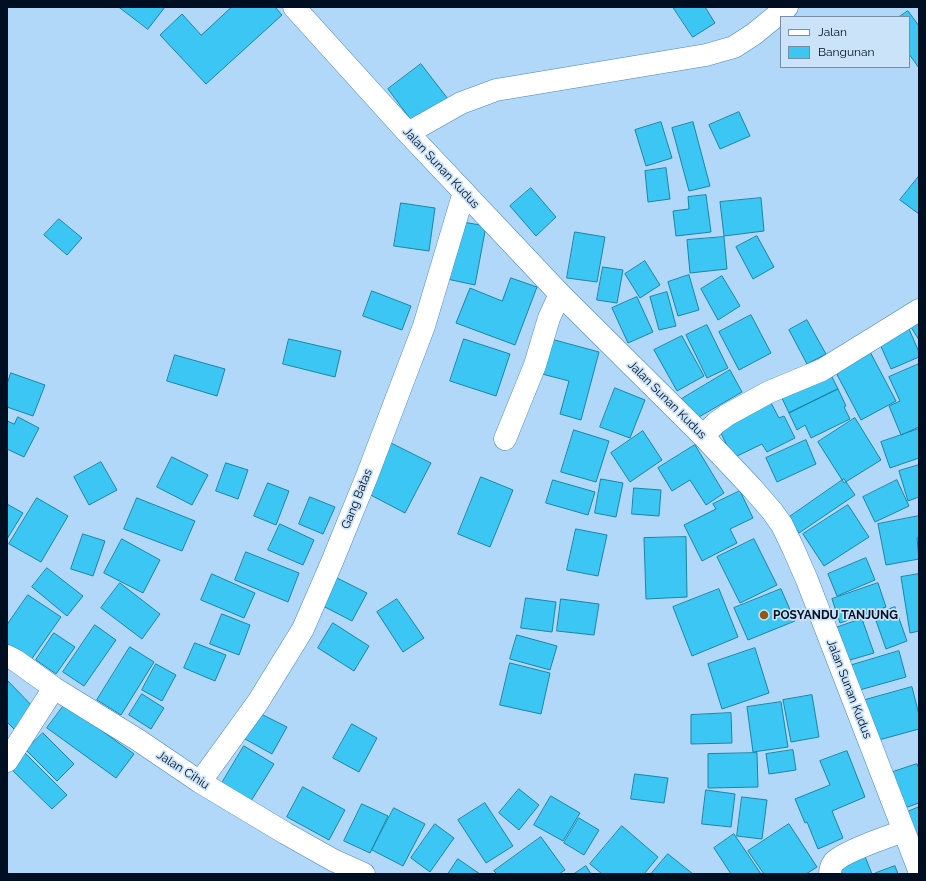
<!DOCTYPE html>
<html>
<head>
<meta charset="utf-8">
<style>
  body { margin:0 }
  #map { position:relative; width:926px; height:881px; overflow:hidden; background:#b1d7f9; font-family:Raleway,sans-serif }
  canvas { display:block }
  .frame { position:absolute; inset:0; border:8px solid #000e21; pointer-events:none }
  .legend { position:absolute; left:780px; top:16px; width:130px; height:52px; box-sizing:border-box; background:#cae3f9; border:1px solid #798ea3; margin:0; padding:5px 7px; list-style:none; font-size:12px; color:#000e21 }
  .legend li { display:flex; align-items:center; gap:8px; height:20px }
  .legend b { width:20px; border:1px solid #798ea3 }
</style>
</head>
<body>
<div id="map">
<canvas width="926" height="881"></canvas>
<div class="frame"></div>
<ul class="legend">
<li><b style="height:5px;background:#fff"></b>Jalan</li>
<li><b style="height:11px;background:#3cc6f3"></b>Bangunan</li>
</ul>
</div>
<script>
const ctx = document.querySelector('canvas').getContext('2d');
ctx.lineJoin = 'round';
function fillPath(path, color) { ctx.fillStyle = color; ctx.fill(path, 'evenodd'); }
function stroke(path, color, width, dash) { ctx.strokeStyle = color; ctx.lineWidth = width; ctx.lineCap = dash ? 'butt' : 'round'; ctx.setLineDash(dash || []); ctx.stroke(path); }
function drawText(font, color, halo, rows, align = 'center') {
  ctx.font = font + ' Raleway,sans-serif'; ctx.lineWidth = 3.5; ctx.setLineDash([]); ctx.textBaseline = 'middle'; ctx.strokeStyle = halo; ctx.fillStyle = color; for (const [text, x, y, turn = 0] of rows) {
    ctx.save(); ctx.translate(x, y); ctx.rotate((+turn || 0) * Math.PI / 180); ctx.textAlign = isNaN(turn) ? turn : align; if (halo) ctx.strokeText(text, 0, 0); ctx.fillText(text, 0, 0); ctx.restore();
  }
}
const building = new Path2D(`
  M119,7h46l-17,22z
  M232,7h43l7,8 -76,69 -46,-49 22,-21 19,21z
  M673,7h32l10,16 -22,14z
  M908,11l11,15v42l-10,-14v-37h-10z
  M421,64l27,35 -34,25 -26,-35z
  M739,112l11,24 -30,13 -11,-24z
  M661,122l11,36 -26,8 -11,-36z
  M693,122l17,64 -21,5 -17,-63z
  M666,168l4,31 -22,3 -3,-31z
  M919,176v38l-19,-14z
  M531,188l25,29 -20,19 -26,-30z
  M706,195l5,37 -35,4 -3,-25 16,-2 -1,-12z
  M761,198l3,33 -40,5 -4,-34z
  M401,203l34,5 -6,43 -35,-5z
  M59,219l23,19 -15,17 -23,-20z
  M457,221l29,5 -11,59 -28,-6z
  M575,232l30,5 -8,45 -30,-4z
  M757,236l17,31 -21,12 -17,-32z
  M724,237l3,32 -37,4 -3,-33z
  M645,261l15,24 -20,13 -15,-24z
  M603,267l20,3 -6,33 -20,-3z
  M689,275l10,35 -21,6 -10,-34z
  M722,276l18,30 -22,14 -17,-31z
  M511,278l26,9 -22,58 -59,-22 14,-35 32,13z
  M372,291l39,15 -9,24 -39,-14z
  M667,292l9,34 -17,4 -9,-33z
  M637,297l16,35 -25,11 -16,-35z
  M751,315l20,38 -32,17 -20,-38z
  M919,318v22l-10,-16z
  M807,320l19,34 -19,10 -18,-34z
  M707,325l21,43 -21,10 -21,-43z
  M909,329l10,23v5l-28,12 -12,-27z
  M682,336l22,40 -27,15 -23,-41z
  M289,339l52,12 -6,26 -52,-13z
  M464,339l46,15 -14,42 -46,-15z
  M551,339l48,13 -18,68 -21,-6 9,-33 -27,-7z
  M868,348l28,53 -35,19 -28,-53z
  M175,355l50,14 -8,27 -50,-15z
  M919,364v63l-18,8 -12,-29 11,-5 -11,-24z
  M730,370l12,22 -50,29 -12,-21z
  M829,371l9,18 -49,24 -9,-19z
  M11,373l34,12 -12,31 -26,-9v-22z
  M615,388l30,12 -15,38 -30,-11z
  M838,389l8,17 -2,1 6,12 -39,19 -6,-13 -8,5 -8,-17z
  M770,401l9,17 5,-2 11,22 -28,14 -5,-8 -29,14 -15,-31z
  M18,417l21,11 -15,29 -17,-8v-28l7,3z
  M855,418l26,42 -37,23 -26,-41z
  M919,429v29l-29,10 -9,-26z
  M574,430l35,11 -13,41 -35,-10z
  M643,431l19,29 -32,22 -19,-29z
  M806,440l10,24 -39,18 -11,-24z
  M391,443l40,20 -26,50 -40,-21z
  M695,445l29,48 -18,12 -16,-25 -18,11 -14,-23z
  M172,457l36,18 -16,30 -35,-18z
  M101,462l16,28 -28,15 -15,-28z
  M226,463l22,7 -10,29 -22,-8z
  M919,465v32l-11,4 -9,-30z
  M481,477l32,13 -23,57 -32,-13z
  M601,479l22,4 -7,34 -21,-4z
  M844,479l11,16 -56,38 -11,-15z
  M553,480l42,12 -7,23 -42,-12z
  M897,480l12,26 -34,16 -12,-25z
  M268,483l21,8 -13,34 -22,-9z
  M634,488l27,2 -2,26 -27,-2z
  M740,491l13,27 -23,11 7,14 -35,18 -18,-36 32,-16 -3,-5z
  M310,497l25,10 -12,27 -24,-10z
  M37,498l31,18 -27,46 -32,-18z
  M137,498l58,23 -13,30 -58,-22z
  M7,504l16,9 -16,26z
  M848,505l21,32 -45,29 -21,-32z
  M919,516v21l-2,1 2,21 -33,6 -8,-41z
  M280,524l34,16 -11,25 -35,-15z
  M576,529l31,6 -9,41 -31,-6z
  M83,534l22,7 -12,35 -22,-7z
  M686,537l1,60 -41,2 -2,-61z
  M122,539l38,21 -17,33 -39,-20z
  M754,539l23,46 -37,18 -23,-46z
  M246,552l53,21 -11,29 -53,-22z
  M866,558l9,22 -38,16 -9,-22z
  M47,568l36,28 -16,20 -35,-29z
  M212,574l43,19 -11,25 -43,-18z
  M919,574v57l-9,2 -9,-56z
  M337,578l30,15 -15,28 -29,-15z
  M120,583l40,31 -18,25 -41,-31z
  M878,583l8,24 -46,16 -8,-24z
  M719,589l19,48 -46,19 -19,-49z
  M781,589l14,32 -47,19 -14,-32z
  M28,595l33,22 -30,43 -24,-16v-19z
  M526,598l30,4 -4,30 -31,-4z
  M397,599l27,39 -21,14 -26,-40z
  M561,599l38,5 -5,31 -37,-4z
  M895,607l12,34 -21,8 -12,-34z
  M222,614l28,11 -11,30 -29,-11z
  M862,619l12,34 -31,9 -11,-33z
  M333,623l36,23 -15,25 -36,-23z
  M95,625l21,15 -32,46 -21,-14z
  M54,633l21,14 -19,27 -20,-14z
  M517,635l40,11 -7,24 -40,-11z
  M195,643l31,12 -11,26 -31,-13z
  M130,647l24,15 -33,53 -24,-15z
  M755,648l14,45 -47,16 -14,-45z
  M899,651l7,26 -50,14 -7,-25z
  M510,663l40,10 -9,41 -41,-9z
  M156,664l20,11 -14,26 -20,-11z
  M7,680l29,30 -21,20 -8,-8z
  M912,687l7,28v14l-44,12 -10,-41z
  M142,694l22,14 -13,21 -22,-14z
  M812,695l7,42 -28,5 -8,-42z
  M781,702l7,45 -35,5 -6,-45z
  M65,704l69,50 -18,24 -69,-50z
  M259,713l28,14 -15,27 -27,-15z
  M731,713l1,30 -41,1v-29z
  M352,724l25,14 -18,34 -26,-14z
  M43,733l31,31 -17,17 -31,-31z
  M244,746l30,18 -23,37 -29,-18z
  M793,750l3,20 -27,4 -3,-20z
  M847,751l18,46 -33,14 11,27 -25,11 -11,-27 -2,1 -10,-24 35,-14 -10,-24z
  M25,753l42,42 -15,14 -42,-41z
  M757,753l1,34 -50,1v-34z
  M917,764l2,5v34l-20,7 -12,-36z
  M635,774l33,4 -4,25 -33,-4z
  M303,787l42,23 -16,30 -42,-23z
  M519,789l20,16 -20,25 -20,-17z
  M706,790l29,4 -4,33 -29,-3z
  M551,796l29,17 -17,28 -29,-16z
  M742,797l25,3 -5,39 -25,-3z
  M485,803l28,43 -27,17 -28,-43z
  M362,804l26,12 -18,37 -26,-12z
  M919,807v29l-5,2 -9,-25z
  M394,808l31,16 -22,42 -31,-16z
  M579,818l20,12 -15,25 -20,-12z
  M435,824l19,14 -24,34 -19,-14z
  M789,824l28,43 -11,7h-42l-16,-23z
  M622,826l36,31 -14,17h-42l-12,-10z
  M734,834l27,40h-30l-17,-26z
  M541,837l24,33 -6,4h-62l-3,-3z
  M668,854l25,20h-42z
  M864,854l8,20h-35l-3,-8z
  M458,859l22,15h-32z
  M586,866l5,8h-17z
  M895,866l3,8h-21l-1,-1z`);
fillPath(building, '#3cc6f3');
stroke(building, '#1985a6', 1);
const minor = new Path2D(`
  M294,7l114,126 152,161 143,142 49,52 20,23 10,14 11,23 14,32 112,290
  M408,133l53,-30 35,-13 210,-35 28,-8 20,-13 33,-27
  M703,436l13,-13 11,-8 42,-23 53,-22 97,-60
  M505,439l30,-74 14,-47 11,-24
  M7,656l8,4 39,28 84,52 62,42 85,51 48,27 31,14
  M7,761l47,-73
  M200,782l58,-80 45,-73 29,-67 35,-86 57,-150 40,-134
  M830,874c0,-4 1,-8 4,-12 11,-11 53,-25 70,-31`);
stroke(minor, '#4787bb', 23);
stroke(minor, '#fff', 22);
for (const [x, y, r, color] of [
  [764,615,5,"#925914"]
]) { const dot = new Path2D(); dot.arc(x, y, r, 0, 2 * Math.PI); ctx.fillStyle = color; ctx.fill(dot); stroke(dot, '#cae3f9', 1.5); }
drawText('12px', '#000e21', '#cae3f9', [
  ["Jalan Sunan Kudus",441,168,47],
  ["Jalan Sunan Kudus",667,400,45],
  ["Gang Batas",357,499,-68],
  ["Jalan Sunan Kudus",849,689,69],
  ["Jalan Cihiu",183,770,33]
]);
drawText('bold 12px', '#000e21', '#cae3f9', [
  ["POSYANDU TANJUNG",773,615]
], 'left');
</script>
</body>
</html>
